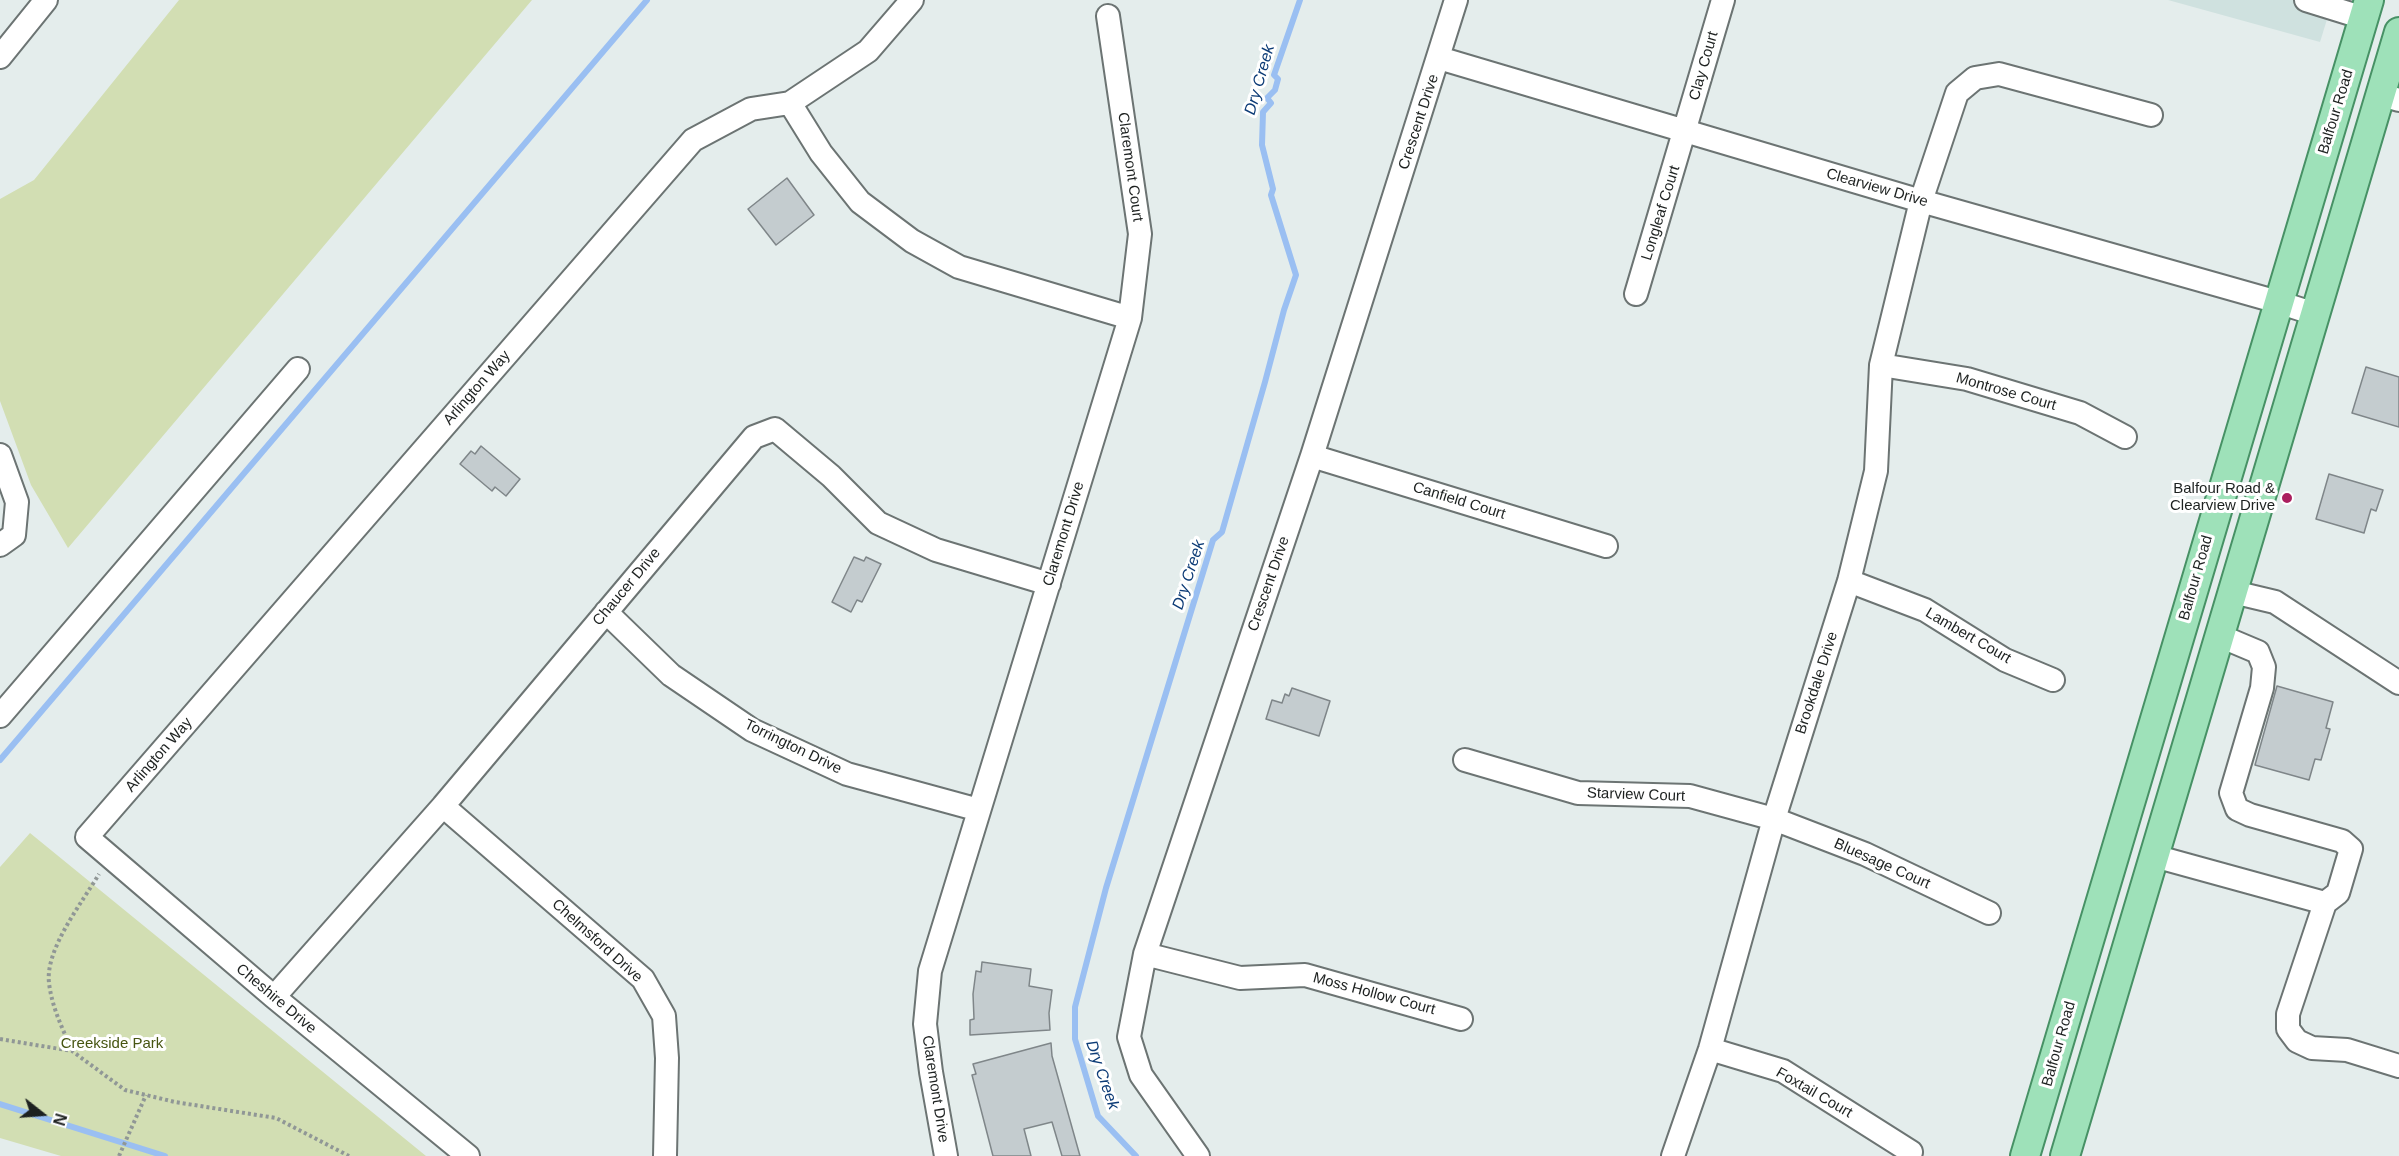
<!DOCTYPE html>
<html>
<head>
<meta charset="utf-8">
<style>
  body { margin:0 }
  #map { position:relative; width:2399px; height:1156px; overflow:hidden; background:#e4edec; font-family:Helvetica,sans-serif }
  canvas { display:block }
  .north { position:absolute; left:12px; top:1084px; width:60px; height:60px; -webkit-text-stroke:4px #fff; paint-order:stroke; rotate:107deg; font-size:16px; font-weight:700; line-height:24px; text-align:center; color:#1d2120 }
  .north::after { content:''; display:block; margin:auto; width:21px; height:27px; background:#1d2120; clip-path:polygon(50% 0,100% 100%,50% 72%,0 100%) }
</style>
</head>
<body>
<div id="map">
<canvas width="2399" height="1156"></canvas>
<div class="north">N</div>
</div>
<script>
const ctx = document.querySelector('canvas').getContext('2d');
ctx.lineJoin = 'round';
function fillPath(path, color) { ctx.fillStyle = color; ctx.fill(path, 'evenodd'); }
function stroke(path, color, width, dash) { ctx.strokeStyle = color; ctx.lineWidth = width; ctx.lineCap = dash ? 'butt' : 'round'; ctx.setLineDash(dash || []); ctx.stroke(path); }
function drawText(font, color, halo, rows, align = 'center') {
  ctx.font = font + ' Helvetica,sans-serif'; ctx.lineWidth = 6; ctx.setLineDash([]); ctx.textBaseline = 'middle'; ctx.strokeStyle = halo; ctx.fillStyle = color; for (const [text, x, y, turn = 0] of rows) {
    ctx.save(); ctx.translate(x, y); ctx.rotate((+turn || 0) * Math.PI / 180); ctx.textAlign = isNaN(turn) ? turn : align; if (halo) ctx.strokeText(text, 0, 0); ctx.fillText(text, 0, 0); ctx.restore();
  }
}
fillPath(new Path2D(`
  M2168,0h165l-13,42z`), '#cfe1df');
fillPath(new Path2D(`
  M179,0h353l-464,548 -37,-63 -31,-84v-202l34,-19z
  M30,833l396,323h-365l-61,-18v-271z`), '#d2deb3');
stroke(new Path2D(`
  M0,760l647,-760
  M0,1104l165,52
  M1136,1156l-38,-40 -23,-77v-32l31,-119 107,-348 9,-8 43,-150 19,-72 12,-35 -25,-80 2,-6 -11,-44 1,-33 8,-9 -4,-5 8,-8 3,-11 -4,-4 26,-75`), '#9abff2', 6);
const building = new Path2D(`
  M787,178l27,37 -38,30 -28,-36z
  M2366,367l33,10v50l-47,-14z
  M481,446l39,33 -14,17 -11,-9 -3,4 -32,-27 11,-13 4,3z
  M2329,474l54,16 -7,21 -5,-2 -7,24 -48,-14z
  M854,557l10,4 2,-4 15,7 -19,38 -5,-2 -6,12 -19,-10z
  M2277,686l56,16 -7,26 4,1 -9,31 -6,-1 -6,21 -54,-15z
  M1292,688l38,13 -11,35 -53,-17 6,-19 10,3 3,-9 4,2z
  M982,962l49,7 -2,17 23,4 -3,23 1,17 -80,5v-15l4,-1 -1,-25 3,-23 5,1z
  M1051,1043l1,13 28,100h-18l-10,-34 -28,7 7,27h-38l-21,-81 4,-1 -3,-10z`);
fillPath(building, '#c4cccf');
stroke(building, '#7f8689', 1.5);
const minor = new Path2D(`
  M2306,0l58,18
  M0,57l46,-57
  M1439,58l482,143 357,101 37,12
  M2381,95l18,5
  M790,103l31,50 39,49 52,39 47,26 171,51
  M1636,294l87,-294
  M1881,365l86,14 113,34 45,24
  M0,455l17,47 -3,33 -14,10
  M1312,456l294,90
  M1849,581l76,29 80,50 48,20
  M2233,592l42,10 124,81
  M606,612l65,63 81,55 95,44 132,36
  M2220,636l38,16 6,15 -2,21 -31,105 6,16 13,6 92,26 9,8 -13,44 -13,10
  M0,716l298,-347
  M1465,760l113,33 112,3 84,23 91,35 124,59
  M443,806l200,173 21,37 3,42 -2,98
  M2154,856l171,47 -37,111v15l9,12 15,7 35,2 52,16
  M1145,954l95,24 65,-3 156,44
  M274,997l169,-191 311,-369 21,-8 56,47 47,47 58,27 113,34
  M1710,1049l73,22 128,81
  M468,1156l-194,-159 -187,-160 606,-697 58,-31 39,-6 78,-52 44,-51
  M946,1156l-15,-84 -6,-48 5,-53 200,-653 10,-84 -32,-218
  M1198,1156l-57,-81 -12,-38 16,-83 167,-498 144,-456
  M1673,1156l37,-107 64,-230 75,-238 27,-110 5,-106 40,-164 36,-108 18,-15 24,-4 152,41`);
const major = new Path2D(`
  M2025,1156l344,-1156
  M2065,1156l334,-1124`);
stroke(minor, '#6c7473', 26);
stroke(major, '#479165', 32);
stroke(new Path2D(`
  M0,1039l72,12 53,39 50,12 101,16 73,38
  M72,1050c-10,-22 -20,-43 -23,-67 -4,-34 33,-80 50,-109
  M119,1156l27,-61`), '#909796', 4, [3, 3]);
stroke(minor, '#fff', 22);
stroke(major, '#9ee1b9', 28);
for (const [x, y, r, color] of [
  [2287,498,6,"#ab1f5f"]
]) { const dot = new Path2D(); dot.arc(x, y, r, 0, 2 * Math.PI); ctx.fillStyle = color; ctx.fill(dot); stroke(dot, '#fff', 2); }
drawText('15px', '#1d2120', '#fff', [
  ["Clay Court",1704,66,-74],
  ["Balfour Road",2336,112,-73],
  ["Crescent Drive",1419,122,-72],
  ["Claremont Court",1130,167,82],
  ["Clearview Drive",1877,188,16],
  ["Longleaf Court",1661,213,-73],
  ["Arlington Way",477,388,-49],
  ["Montrose Court",2006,392,16],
  ["Canfield Court",1459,501,17],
  ["Claremont Drive",1064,534,-73],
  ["Balfour Road",2196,578,-74],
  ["Crescent Drive",1269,584,-71],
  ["Chaucer Drive",627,587,-50],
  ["Lambert Court",1968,636,30],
  ["Brookdale Drive",1817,683,-72],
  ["Torrington Drive",793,747,26],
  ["Arlington Way",159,755,-49],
  ["Starview Court",1636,795,2],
  ["Bluesage Court",1882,864,24],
  ["Chelmsford Drive",597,941,42],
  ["Moss Hollow Court",1374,994,15],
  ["Cheshire Drive",276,999,40],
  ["Balfour Road",2059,1044,-74],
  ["Claremont Drive",935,1089,81],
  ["Foxtail Court",1814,1093,30]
]);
drawText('15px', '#1d2120', '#fff', [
  ["Balfour Road &",2275,489],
  ["Clearview Drive",2275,506]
], 'right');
drawText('15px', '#475512', '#fff', [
  ["Creekside Park",112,1044]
]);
drawText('italic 16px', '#0c3b76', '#fff', [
  ["Dry Creek",1260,80,-74],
  ["Dry Creek",1189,575,-72],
  ["Dry Creek",1102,1075,71]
]);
</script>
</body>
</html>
